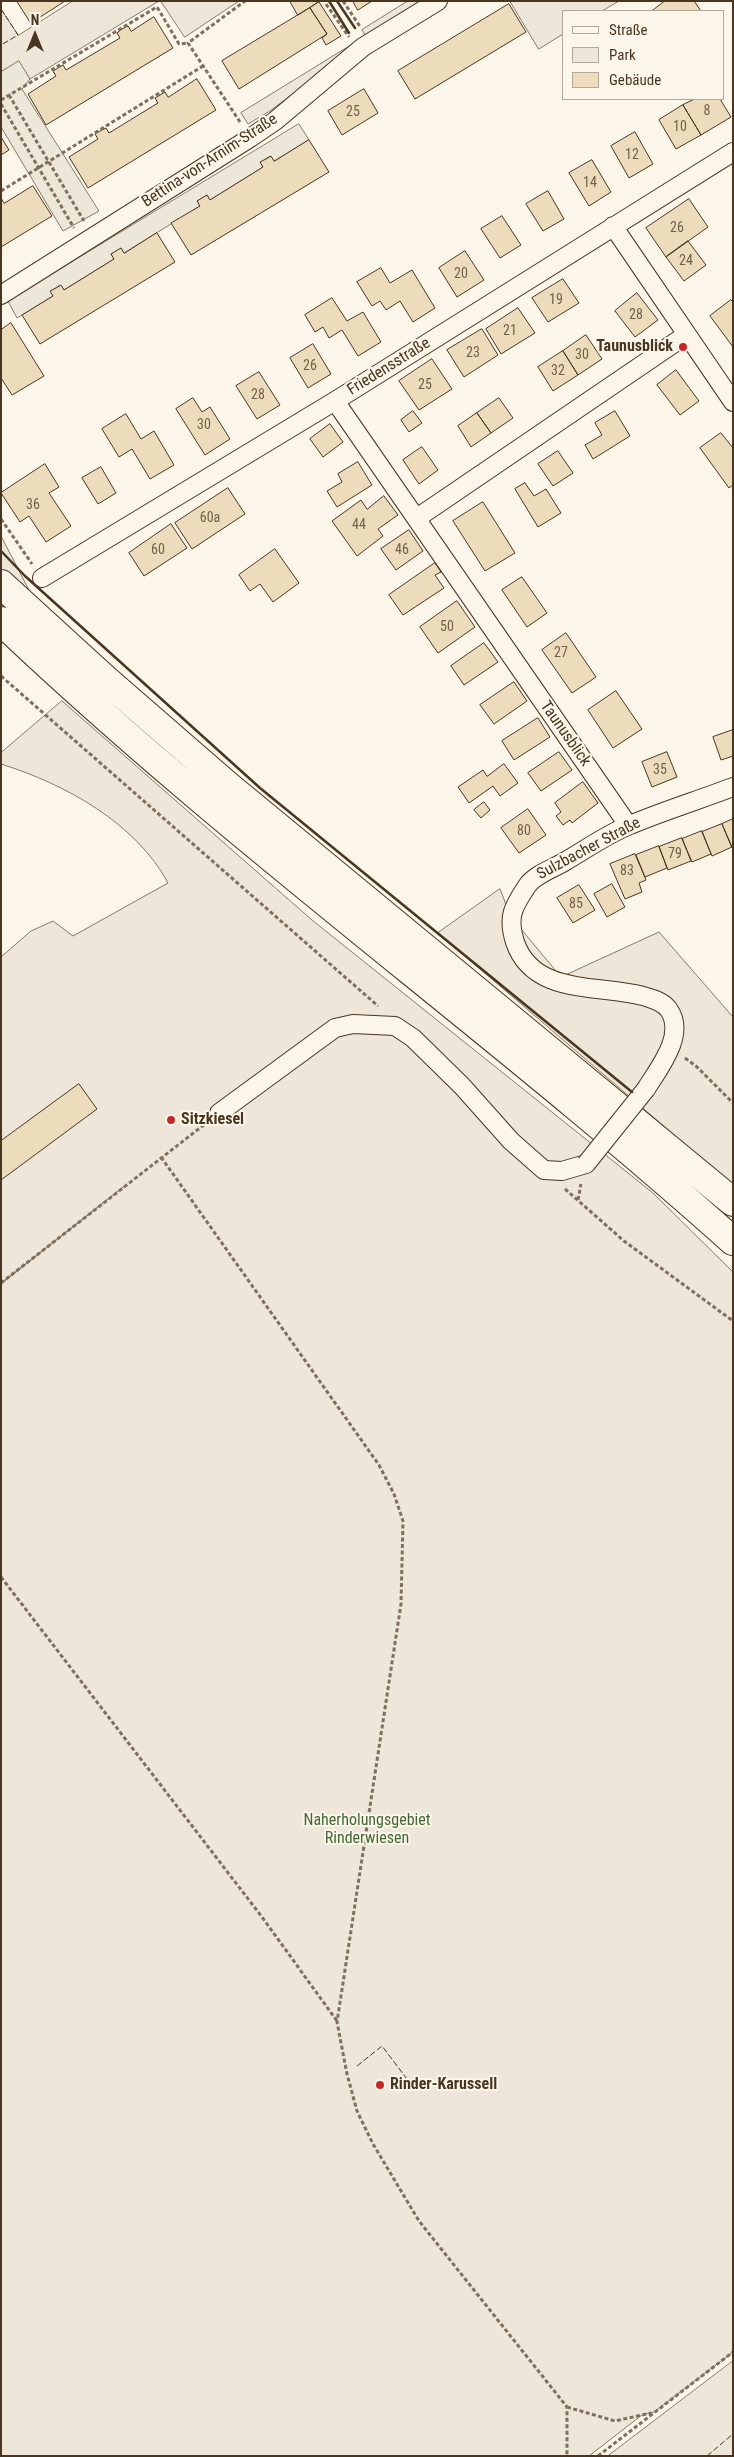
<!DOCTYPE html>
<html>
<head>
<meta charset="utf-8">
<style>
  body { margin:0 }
  #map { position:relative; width:734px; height:2457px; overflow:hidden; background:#fbf6e9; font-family:"Roboto Condensed",sans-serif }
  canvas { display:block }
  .frame { position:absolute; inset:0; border:2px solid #4a3520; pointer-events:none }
  .legend { position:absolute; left:562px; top:10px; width:162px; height:90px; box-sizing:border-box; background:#fbf6e9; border:1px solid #b4a999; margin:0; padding:6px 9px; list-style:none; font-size:15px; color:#4a3520 }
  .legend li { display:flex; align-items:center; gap:10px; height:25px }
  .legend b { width:25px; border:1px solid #b4a999 }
  .north { position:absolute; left:10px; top:10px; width:50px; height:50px; -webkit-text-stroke:4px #fbf6e9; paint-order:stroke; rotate:0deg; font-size:14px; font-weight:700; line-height:20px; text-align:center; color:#4a3520 }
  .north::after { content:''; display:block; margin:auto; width:18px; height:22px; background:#4a3520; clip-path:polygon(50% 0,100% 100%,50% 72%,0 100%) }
</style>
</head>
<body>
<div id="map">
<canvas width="734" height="2457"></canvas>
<div class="frame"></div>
<ul class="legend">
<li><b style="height:6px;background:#fbf6e9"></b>Straße</li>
<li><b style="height:14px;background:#ede6d9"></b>Park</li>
<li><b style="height:14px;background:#ecdcbc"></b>Gebäude</li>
</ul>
<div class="north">N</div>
</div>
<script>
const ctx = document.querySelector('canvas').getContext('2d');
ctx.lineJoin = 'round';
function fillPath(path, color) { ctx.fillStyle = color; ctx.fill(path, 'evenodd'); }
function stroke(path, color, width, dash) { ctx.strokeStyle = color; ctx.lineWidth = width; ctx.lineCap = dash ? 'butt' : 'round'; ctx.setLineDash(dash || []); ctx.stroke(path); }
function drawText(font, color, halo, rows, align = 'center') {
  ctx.font = font + ' "Roboto Condensed",sans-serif'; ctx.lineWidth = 4; ctx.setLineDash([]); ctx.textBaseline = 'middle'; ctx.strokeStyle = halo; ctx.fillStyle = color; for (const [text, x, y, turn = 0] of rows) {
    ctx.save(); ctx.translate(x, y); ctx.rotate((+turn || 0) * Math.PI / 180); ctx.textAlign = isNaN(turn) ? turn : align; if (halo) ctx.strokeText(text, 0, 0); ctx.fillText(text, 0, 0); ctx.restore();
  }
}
const green = new Path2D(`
  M73,1h86l-129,78 -11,-17 -18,10v-63l17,26z
  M161,1h78l-54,36z
  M510,1h109l-17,10h-39v23l-24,15z
  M1,536l28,54 -18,-5 -10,-11z
  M62,701l250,219 341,273 80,79v1080l-79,60 -12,3 -53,41h-588v-1172l126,-100 -126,99v-326l30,-26 22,-10 20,15 95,-53c-32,-60 -103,-99 -167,-119v-11z
  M500,889l11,28 50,60 98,-45 74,85v173l-26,-27 -269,-230z
  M733,2361v95h-125z`);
fillPath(green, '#ede6d9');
stroke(green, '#887966', 1);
const parking = new Path2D(`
  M408,1h18l-59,37 -5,-8z
  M350,46l2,3 -82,62 -22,13 -7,-11z
  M19,61l11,18 -8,10 77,122 -36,20 -62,-104v-55z
  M299,124l10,16 -35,21 -4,-5 -9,6 2,5 -53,33 -3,-5 -10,6 3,5 -76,47 -3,-5 -10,6 3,5 -50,31 -4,-5 -9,6 2,5 -36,22 -9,-17z`);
fillPath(parking, '#ede7d9');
stroke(parking, '#887966', 1);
const building = new Path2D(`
  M17,1h48l-34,22z
  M290,1h30l-22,14z
  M353,1h19l-14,9z
  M665,1h29l7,10h-49z
  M319,2l22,34 -15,9 -4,-7 5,-4 -17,-26z
  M509,4l17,28 -111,67 -17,-28z
  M310,8l17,26 -88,55 -17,-28z
  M154,17l19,31 -127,77 -18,-31 28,-18 -3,-5 10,-6 3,5 54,-32 -3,-5 5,-4 6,-3 3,5z
  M197,79l19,31 -128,78 -19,-31 29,-18 -3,-5 5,-3 6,-3 3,5 49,-30 -3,-5 10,-6 3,5z
  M364,89l14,24 -36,22 -14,-24z
  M695,99h25l11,18 -30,18 -18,-30z
  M683,105l18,30 -25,14 -17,-29z
  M635,132l18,32 -24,14 -18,-32z
  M1,137l8,13 -8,5z
  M309,140l20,32 -138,83 -20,-32 29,-17 -3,-5 10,-6 3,5 53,-33 -3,-5 6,-3 5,-3 3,5z
  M592,160l19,32 -22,14 -20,-33z
  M33,186l19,30 -51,31v-49l3,5z
  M548,191l16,28 -21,12 -17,-27z
  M689,199l19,28 -42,30 -20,-29z
  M502,216l19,29 -21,13 -19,-29z
  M157,233l18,29 -135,82 -18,-29 31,-19 -3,-5 6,-3 5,-3 3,5 50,-31 -3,-5 10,-6 3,5z
  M688,241l18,24 -22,16 -18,-24z
  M465,251l19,29 -27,17 -18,-29z
  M381,268l9,15 22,-13 23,38 -22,14 -13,-21 -14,9 -6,-9 -8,5 -15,-24z
  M563,279l16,24 -31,19 -16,-24z
  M637,293l21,27 -23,17 -20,-26z
  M332,298l15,23 16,-9 18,30 -23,14 -16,-26 -13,8 -6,-11 -8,5 -10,-17z
  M731,300l2,2v45l-23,-31z
  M518,308l17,25 -34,21 -15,-25z
  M11,323l33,53 -32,19 -11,-17v-48z
  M482,329l16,26 -34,22 -17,-27z
  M586,335l16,24 -24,16 -15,-24z
  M313,344l18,30 -23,14 -18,-30z
  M563,351l15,24 -25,16 -15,-24z
  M432,359l20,30 -33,21 -20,-29z
  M676,370l23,31 -19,14 -23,-30z
  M259,372l21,33 -23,14 -21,-33z
  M193,398l9,14 8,-5 20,32 -25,16 -29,-46z
  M499,398l14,20 -22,15 -14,-20z
  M413,411l9,12 -13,9 -8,-12z
  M615,411l15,25 -37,23 -8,-14 17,-10 -7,-12z
  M477,413l14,20 -20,14 -13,-21z
  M126,414l15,25 13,-8 20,34 -24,14 -18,-30 -13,8 -17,-28z
  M330,424l13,18 -20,15 -13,-18z
  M721,433l12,15v37l-4,3 -29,-40z
  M422,447l16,23 -19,14 -16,-24z
  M558,451l15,22 -20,13 -15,-22z
  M358,462l14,23 -35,22 -10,-16 15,-9 -4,-8z
  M45,464l14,23 -10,6 22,33 -25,16 -17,-26 -9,6 -19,-29z
  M101,467l15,26 -18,11 -16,-26z
  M525,483l9,13 12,-7 15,24 -23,14 -23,-38z
  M228,488l17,26 -53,35 -17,-26z
  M384,496l14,19 -20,14 5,7 -26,20 -25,-35 29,-21 6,9z
  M483,502l32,51 -30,18 -32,-50z
  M171,524l16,24 -43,28 -15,-23z
  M409,530l14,21 -27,19 -15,-21z
  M275,549l24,34 -26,19 -13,-18 -10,7 -11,-16z
  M435,563l6,9 -6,3 9,13 -41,27 -14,-20z
  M522,577l25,36 -20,14 -25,-37z
  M457,601l18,26 -37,26 -18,-26z
  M566,633l30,44 -24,16 -30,-43z
  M484,643l14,19 -34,23 -13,-19z
  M514,682l13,19 -33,23 -14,-19z
  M616,691l26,38 -29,19 -25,-38z
  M538,718l12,19 -36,23 -12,-19z
  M733,730v26l-12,4 -8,-23z
  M559,752l13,18 -31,21 -13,-18z
  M667,752l10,25 -25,10 -10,-25z
  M504,764l14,19 -18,13 -7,-10 -24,17 -11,-16 25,-17 4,6z
  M583,782l15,21 -26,20 -2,-3 -7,5 -7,-9 5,-4 -6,-9z
  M484,802l6,8 -9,8 -7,-8z
  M528,809l18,26 -27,18 -18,-25z
  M733,819v29h-1l-10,-24z
  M722,824l10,23 -20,9 -10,-24z
  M702,831l9,23 -19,8 -10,-23z
  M682,838l9,23 -23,9 -9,-23z
  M659,846l8,22 -22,9 -9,-22z
  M635,854l11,26 -7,3 3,9 -17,7 -15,-35z
  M612,884l13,23 -18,10 -13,-23z
  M579,885l16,25 -22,13 -16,-25z
  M79,1084l18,25 -96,71v-39z`);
fillPath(building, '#ecdcbc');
stroke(building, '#4a3520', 1);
const street = new Path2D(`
  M613,226l120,176
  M1,295l249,-157 25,-17 88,-74 75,-46
  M335,401l293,424
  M417,518l269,-183
  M42,578l293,-177 398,-249
  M646,1089c13,-21 40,-54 23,-79 -6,-9 -17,-11 -26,-14 -44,-12 -110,0 -128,-54 -8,-25 -2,-35 12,-56 7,-11 25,-17 37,-24 21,-12 43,-28 66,-37 33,-14 69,-25 103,-38
  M219,1113l116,-85 18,-4 42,2 18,12 49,48 49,55 33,29 18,1 24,-7`);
const highway = new Path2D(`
  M1,584l104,95 122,106 506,417
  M1,621c232,221 494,407 732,620`);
stroke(street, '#4a3520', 20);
stroke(highway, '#4a3520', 30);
stroke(new Path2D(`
  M343,1l18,27
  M326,4l23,33
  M9,95l75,126
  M1,100l156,-93 22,37 9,-1
  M1,104l73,124
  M240,122l-52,-79 57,-42
  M1,191l202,-125
  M1,519l31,45
  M1,676l377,330
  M685,1058l12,9 36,36
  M161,1157l218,308 15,29 9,27 -2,83 -64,418 10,52 10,37 16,33 46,77 148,186v49
  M565,1189l59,52 109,80
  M578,1200l3,-16
  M1,1283l204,-159
  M1,1577l261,340 75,104
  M567,2407l48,14 36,-8
  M598,2456l135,-104`), '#7f6f5c', 3, [4, 2.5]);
stroke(street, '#fbf6e9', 18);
stroke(highway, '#fbf6e9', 28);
const streetBridge = new Path2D(`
  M586,1164l60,-75`);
stroke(streetBridge, '#4a3520', 20, []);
stroke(streetBridge, '#fbf6e9', 18);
stroke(new Path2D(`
  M1,9l17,26 -17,10
  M357,2066l25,-20 28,37
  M707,2456l26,-22`), '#4a3520', 1, [6, 2.5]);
stroke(new Path2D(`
  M329,1l20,32
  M337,1l18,27
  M1,551l24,25 235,212 372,304`), '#4a3520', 2.5);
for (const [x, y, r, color] of [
  [683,347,5,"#c62828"],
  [171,1120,5,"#c62828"],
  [380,2085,5,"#c62828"]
]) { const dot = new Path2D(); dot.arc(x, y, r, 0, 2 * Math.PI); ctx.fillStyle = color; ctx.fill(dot); stroke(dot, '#fbf6e9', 2); }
drawText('14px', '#725f47', null, [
  ["8",707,111],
  ["25",353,112],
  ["10",680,127],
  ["12",632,155],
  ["14",590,183],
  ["26",677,228],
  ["24",686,261],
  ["20",461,274],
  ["19",556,300],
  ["28",636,315],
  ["21",510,331],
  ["23",473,353],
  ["30",582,355],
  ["26",310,366],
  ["32",558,371],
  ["25",425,385],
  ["28",258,395],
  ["30",204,425],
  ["36",33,505],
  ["60a",210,518],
  ["44",359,525],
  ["60",158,550],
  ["46",402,550],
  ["50",447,627],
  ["27",561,653],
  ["35",660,770],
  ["80",524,831],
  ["79",675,854],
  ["83",627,871],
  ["85",576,904]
]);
drawText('16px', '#4a3520', '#fbf6e9', [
  ["Bettina-von-Arnim-Straße",210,161,-33],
  ["Friedensstraße",389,367,-32],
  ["Taunusblick",565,734,55],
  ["Sulzbacher Straße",589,849,-28]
]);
drawText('bold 16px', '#4a3520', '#fbf6e9', [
  ["Taunusblick",673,347,"right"],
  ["Sitzkiesel",181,1120],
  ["Rinder-Karussell",390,2085]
], 'left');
drawText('16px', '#436837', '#fbf6e9', [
  ["Naherholungsgebiet",367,1821],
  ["Rinderwiesen",367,1839]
]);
</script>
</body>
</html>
